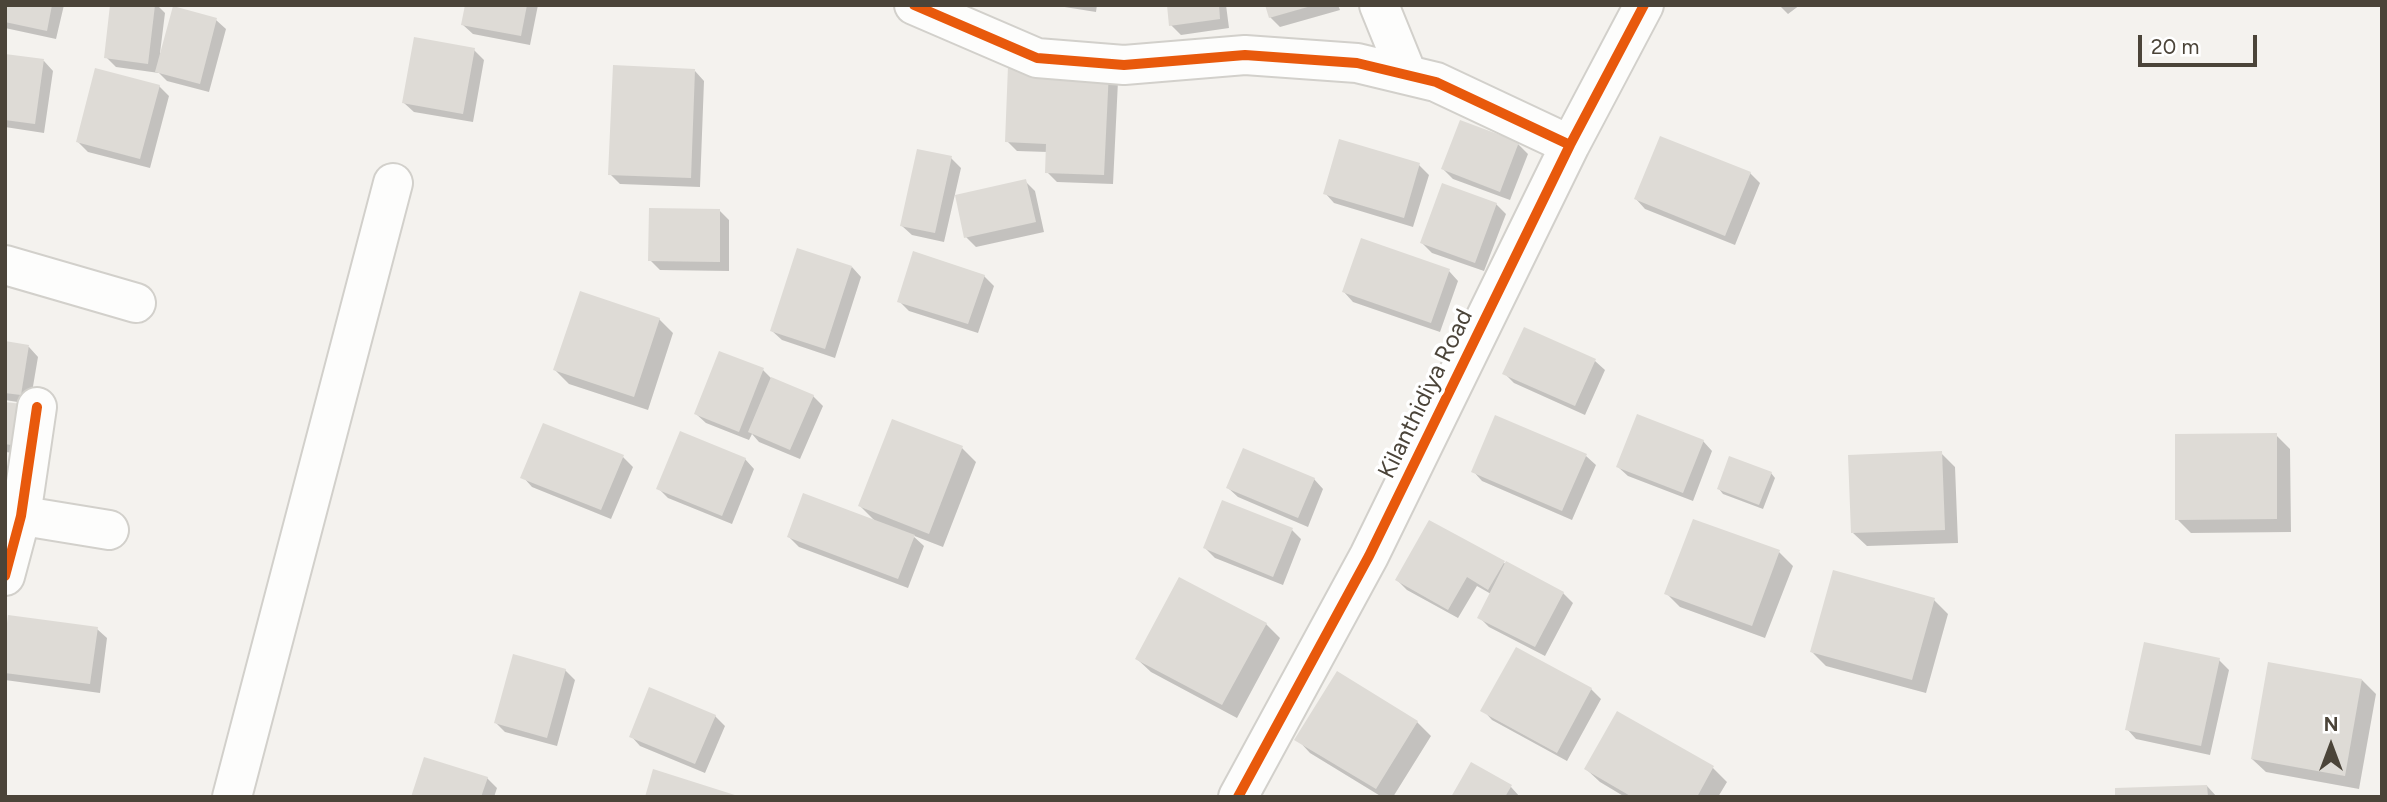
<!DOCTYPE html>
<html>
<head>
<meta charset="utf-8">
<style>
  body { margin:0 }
  #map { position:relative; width:2387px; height:802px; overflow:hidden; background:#f4f2ee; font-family:Figtree,sans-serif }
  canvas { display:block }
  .frame { position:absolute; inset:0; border:7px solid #4b4439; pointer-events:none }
  .north { position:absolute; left:2296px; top:711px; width:70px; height:70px; -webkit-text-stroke:5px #fff; paint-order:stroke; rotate:0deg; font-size:19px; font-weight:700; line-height:28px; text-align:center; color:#4b4439 }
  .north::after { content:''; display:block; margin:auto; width:24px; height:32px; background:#4b4439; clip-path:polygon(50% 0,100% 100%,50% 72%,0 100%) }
  .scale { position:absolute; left:2138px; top:35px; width:119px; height:32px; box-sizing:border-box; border:4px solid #4b4439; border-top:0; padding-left:9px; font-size:21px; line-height:24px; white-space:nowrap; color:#4b4439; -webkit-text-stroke:5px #fff; paint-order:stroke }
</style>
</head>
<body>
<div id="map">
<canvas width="2387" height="802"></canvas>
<div class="frame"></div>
<div class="north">N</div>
<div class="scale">20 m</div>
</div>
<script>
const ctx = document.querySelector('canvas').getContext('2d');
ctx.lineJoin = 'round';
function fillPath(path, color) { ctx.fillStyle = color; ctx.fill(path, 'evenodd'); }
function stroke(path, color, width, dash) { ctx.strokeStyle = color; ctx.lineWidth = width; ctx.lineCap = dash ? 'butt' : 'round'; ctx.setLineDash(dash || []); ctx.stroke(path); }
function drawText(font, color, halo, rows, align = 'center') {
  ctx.font = font + ' Figtree,sans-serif'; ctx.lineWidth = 7; ctx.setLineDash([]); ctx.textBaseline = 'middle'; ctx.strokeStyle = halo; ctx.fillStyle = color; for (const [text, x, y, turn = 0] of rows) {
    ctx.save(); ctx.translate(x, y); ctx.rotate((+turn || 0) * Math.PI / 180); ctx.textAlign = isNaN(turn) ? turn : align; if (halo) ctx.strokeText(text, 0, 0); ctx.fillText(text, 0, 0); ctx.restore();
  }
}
fillPath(new Path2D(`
  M5,5h59l-8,34 -51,-11z
  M112,5h45l8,8 -5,40h2l54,-33 10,9 -17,63 -42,-11 -8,-8 -43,-6 -10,-10z
  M466,5h72l-8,40 -57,-11 -10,-9z
  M1052,5h45l-1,7z
  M1168,5h58l3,23 -48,7 -10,-10z
  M1267,5h71l2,5 -60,17 -10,-10z
  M1779,5h21l-12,9z
  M474,50l10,10 -11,62 -59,-10 -10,-9z
  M5,56l39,5 9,10 -9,62 -39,-6z
  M1010,68l108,13 -5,103 -56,-2 -10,-10 1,-20 -31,-1 -10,-10z
  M695,71l9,10 -4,106 -80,-3 -10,-10z
  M159,86l10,10 -19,72 -62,-16 -10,-10z
  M1518,144l10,10 -18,46 -57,-21 -10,-10z
  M951,158l10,10 -17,74 -32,-7 -10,-9z
  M1419,165l10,10 -16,52 -79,-24 -9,-10z
  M1750,173l10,10 -25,62 -90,-36 -9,-10z
  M1025,181l10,10 9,41 -68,15 -10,-10z
  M1496,204l10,10 -22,57 -52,-18 -10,-10z
  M719,210l10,10v51l-69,-1 -10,-10z
  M852,267l9,10 -26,81 -53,-18 -10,-9z
  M1449,271l9,10 -18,51 -87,-30 -9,-10z
  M984,276l10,10 -16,47 -69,-22 -10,-10z
  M659,319l14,14 -25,77 -79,-26 -14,-14z
  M1525,329l70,32 10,9 -20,45 -71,-32 -10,-10z
  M5,343l24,4 9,10 -8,47 -25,-4z
  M763,370l9,9 41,17 10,10 -23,53 -41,-17 -7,-8 -3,6 -43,-17 -10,-9z
  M5,404l21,50 -21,-2z
  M2276,435l14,14 1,83 -100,1 -14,-14z
  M1703,441l9,10 -19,50 -65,-25 -10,-9z
  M962,448l14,14 -33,85 -31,-12 12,11 -16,42 -109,-41 -10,-10 87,-15 -16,-16z
  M1941,453l14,14 3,76 -91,3 -14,-13z
  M1586,456l10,9 -24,55 -90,-39 -9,-10z
  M623,457l10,10 -22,52 -79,-32 -9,-10z
  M745,459l9,10 -22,55 -64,-26 -10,-10z
  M1771,473l4,5 -12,31 -40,-15 -4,-5z
  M1314,479l9,10 -15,38 -70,-30 -10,-9z
  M1292,530l9,9 -18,46 -68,-27 -10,-10z
  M1779,552l14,14 -28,72 -85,-31 -14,-14z
  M1504,563l59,30 10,10 -28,53 -56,-29 -10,-10 12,-23 -14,-8 -19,32 -51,-28 -10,-10z
  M1934,600l14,14 -22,79 -100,-27 -14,-14z
  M1266,624l14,14 -43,80 -86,-46 -14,-13z
  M97,629l10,9 -7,55 -95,-13v-37z
  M1516,649l75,40 10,10 -34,62 -75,-41 -9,-10z
  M2219,660l10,10 -19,85 -74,-16 -9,-10z
  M565,670l10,10 -18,66 -52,-14 -9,-9z
  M2362,680l14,14 -17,95 -93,-17 -14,-13z
  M1618,713l95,55 14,14 -9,15h-93l-25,-15 -14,-13z
  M715,716l10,10 -20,47 -65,-27 -9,-10z
  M1417,722l14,14 -38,61h-11l-72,-44 -13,-14z
  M487,778l10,10 -3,9h-81z
  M2207,786l10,11h-100z
  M1511,787l9,10h-67z`), '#0003');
fillPath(new Path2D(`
  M5,5h47l-5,26 -42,-9z
  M110,5h45l-7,59 -44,-6z
  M465,5h62l-6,31 -60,-11z
  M1167,5h52l1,14 -51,7z
  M1265,5h46v1l-42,12z
  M173,6l44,12 -17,66 -45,-12z
  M414,37l61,11 -12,66 -61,-11z
  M5,54l39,5 -9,65 -30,-4z
  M613,65l82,4 -4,109 -83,-3z
  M1008,66l101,4 -5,105 -59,-2 1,-29 -41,-2z
  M95,68l65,17 -20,74 -64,-17z
  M1460,120l59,22 -19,50 -59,-23z
  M1660,136l91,36 -26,64 -91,-37z
  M1339,139l81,24 -16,55 -81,-24z
  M917,149l35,7 -17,77 -35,-7z
  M1026,179l10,43 -72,16 -9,-43z
  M1442,183l55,20 -22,60 -55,-20z
  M649,208l71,1v53l-72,-1z
  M1361,238l89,31 -19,54 -89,-31z
  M797,248l55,18 -27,83 -55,-18z
  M913,251l72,24 -17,49 -71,-22z
  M580,291l80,27 -26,79 -81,-27z
  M1524,327l72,32 -21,47 -73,-32z
  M5,341l24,4 -8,50 -16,-2z
  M719,351l45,17 -25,64 -45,-18z
  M771,377l43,18 -24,55 -42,-18z
  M5,402l17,2 -5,42 -12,-2z
  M1637,414l67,26 -21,53 -67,-26z
  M1495,415l92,39 -25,57 -91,-39z
  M892,419l71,27 -34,88 -71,-28z
  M543,423l81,32 -23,55 -81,-32z
  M680,431l66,27 -24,58 -66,-27z
  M2277,433v86l-102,1v-86z
  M1243,448l72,30 -17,40 -72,-30z
  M1942,451l3,79 -94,3 -3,-78z
  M1729,456l43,16 -13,33 -42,-16z
  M803,493l112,42 -17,44 -111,-42z
  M1222,500l71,28 -20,49 -70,-29z
  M1693,519l87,31 -28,76 -88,-32z
  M1429,520l76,41 -17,29 -21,-13 -19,33 -53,-30z
  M1506,561l58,31 -29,55 -58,-29z
  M1833,570l102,28 -23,82 -102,-28z
  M1179,577l88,46 -45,82 -87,-46z
  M8,615l90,12 -8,57 -85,-11v-33z
  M2144,642l76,16 -19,88 -76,-16z
  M1516,647l76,41 -35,65 -77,-42z
  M513,654l53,15 -19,69 -53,-15z
  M2268,662l94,17 -17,97 -94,-17z
  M1337,671l81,50 -42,68 -82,-49z
  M649,687l67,28 -21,49 -66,-27z
  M1617,711l97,55 -17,31h-65l-48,-28z
  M424,757l64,20 -7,20h-70z
  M1471,762l41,23 -7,12h-54z
  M653,769l85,27v1h-93z
  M2207,785l1,12h-93v-9z`), '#dedbd6');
const minor = new Path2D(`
  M914,5l123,53 87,7 121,-10 112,8 79,19 134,63
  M1379,5l28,69
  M5,265l131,38
  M5,513l104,17
  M5,576l16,-60 16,-109
  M232,797l161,-614
  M1238,797l131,-241 201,-411 74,-140`);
stroke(minor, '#d2d0cb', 42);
stroke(minor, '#fdfdfc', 38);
stroke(new Path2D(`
  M914,5l123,53 87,7 121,-10 112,8 79,19 134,63
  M5,576l16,-60 16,-109
  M1238,797l131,-241 201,-411 74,-140`), '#e8590c', 10);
drawText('24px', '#4b4439', '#fff', [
  ["Kilanthidiya Road",1426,394,-64]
]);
</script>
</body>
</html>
